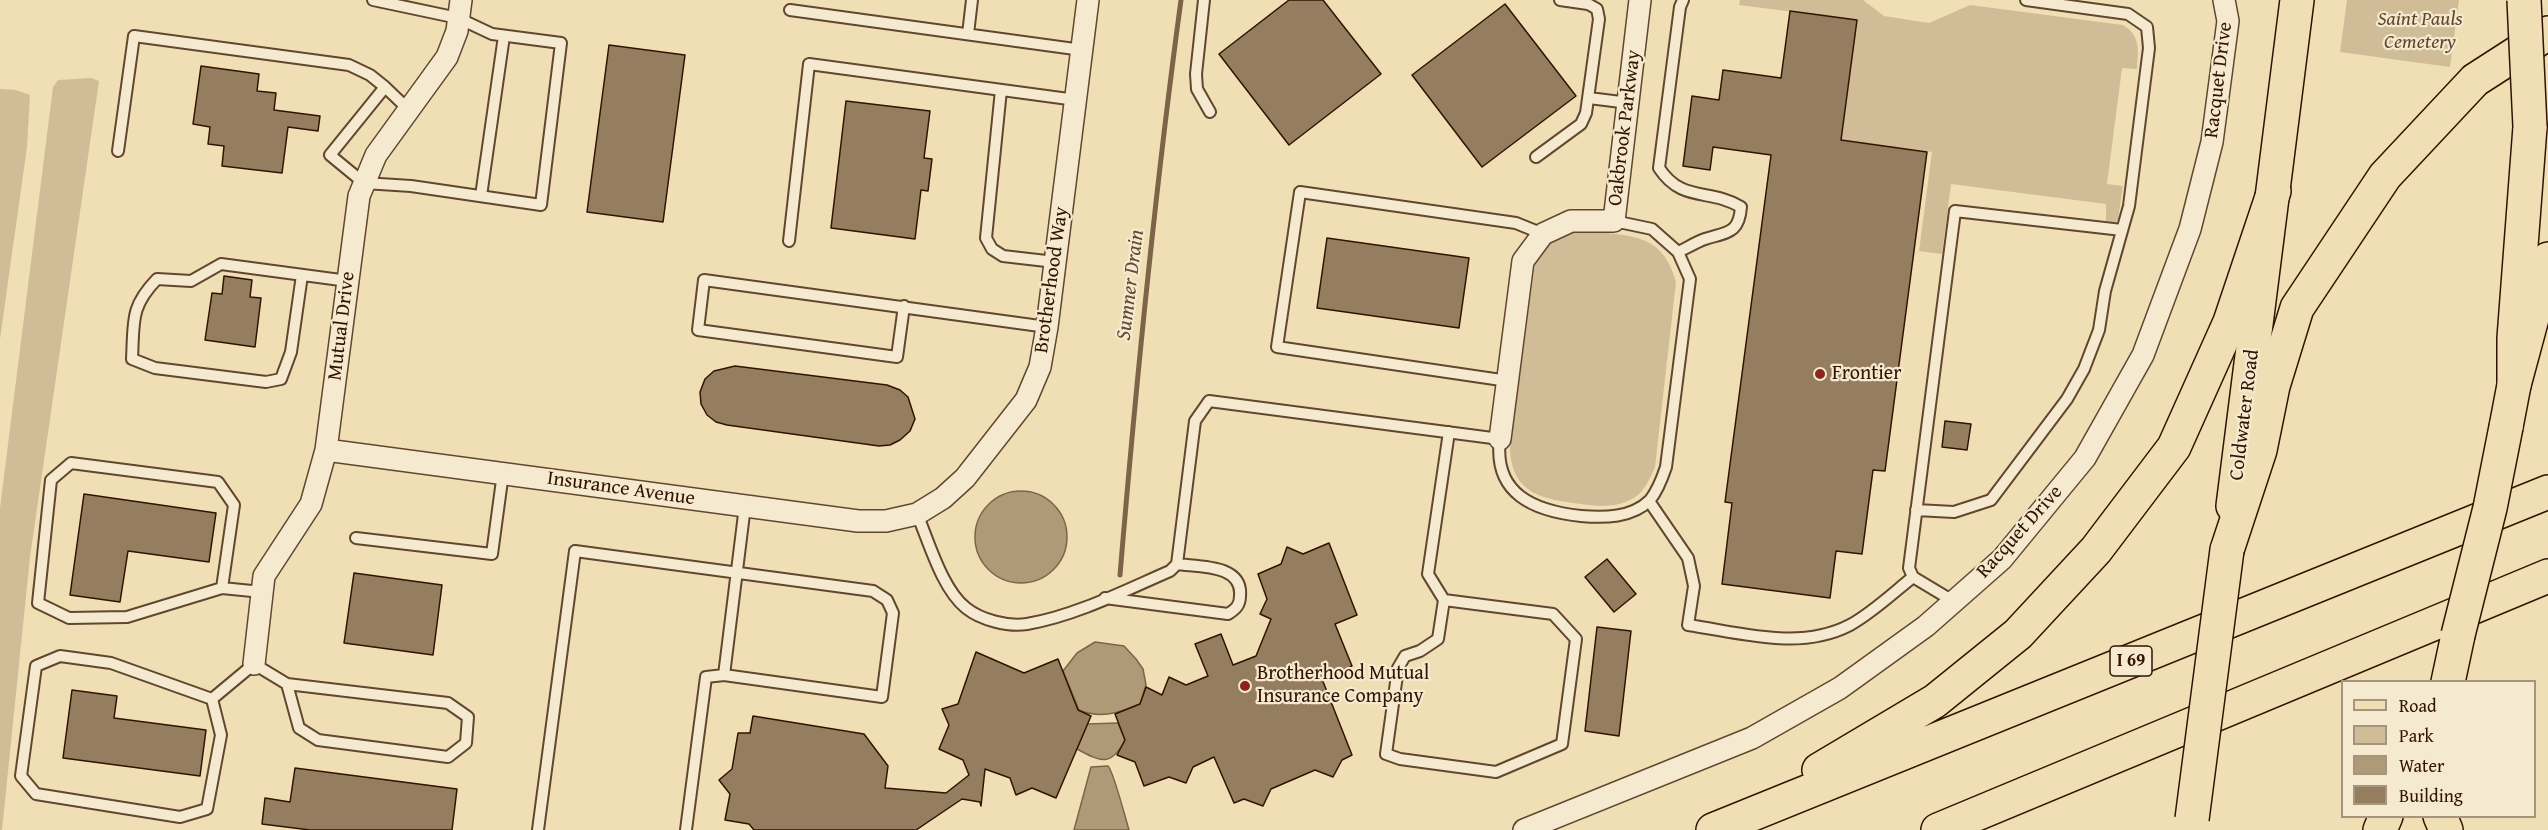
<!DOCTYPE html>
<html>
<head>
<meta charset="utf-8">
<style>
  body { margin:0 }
  #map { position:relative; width:2548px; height:830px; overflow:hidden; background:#f0dfb5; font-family:"Gentium Book Plus",serif }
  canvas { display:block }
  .legend { position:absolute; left:2341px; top:680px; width:195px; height:138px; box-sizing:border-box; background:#f5eacf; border:2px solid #a7947d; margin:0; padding:8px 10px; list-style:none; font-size:18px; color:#321302 }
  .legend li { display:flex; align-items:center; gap:12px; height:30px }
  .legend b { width:30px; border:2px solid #a7947d }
</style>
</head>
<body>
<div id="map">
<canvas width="2548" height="830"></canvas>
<ul class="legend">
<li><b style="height:8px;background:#f0dfb5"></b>Road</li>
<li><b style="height:16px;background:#d0bc97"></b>Park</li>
<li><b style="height:16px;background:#af9a78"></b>Water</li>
<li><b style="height:16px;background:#957d5f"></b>Building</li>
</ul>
</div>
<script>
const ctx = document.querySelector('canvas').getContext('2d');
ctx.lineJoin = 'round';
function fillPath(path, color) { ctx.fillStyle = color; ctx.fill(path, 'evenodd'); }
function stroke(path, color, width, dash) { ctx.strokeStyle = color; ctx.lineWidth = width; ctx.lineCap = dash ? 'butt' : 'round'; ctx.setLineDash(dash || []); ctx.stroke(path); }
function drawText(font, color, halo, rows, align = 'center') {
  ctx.font = font + ' "Gentium Book Plus",serif'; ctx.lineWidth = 4.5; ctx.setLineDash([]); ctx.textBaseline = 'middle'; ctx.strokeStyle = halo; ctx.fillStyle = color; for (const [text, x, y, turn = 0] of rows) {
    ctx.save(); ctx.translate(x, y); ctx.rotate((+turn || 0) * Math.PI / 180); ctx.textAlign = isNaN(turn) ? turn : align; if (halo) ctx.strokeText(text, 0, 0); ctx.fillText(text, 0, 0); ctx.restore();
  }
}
fillPath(new Path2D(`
  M1740,0h123l21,16 45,7 41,-18 153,20c18,11 15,25 14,44l-15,-1 -15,116 16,2 -5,33 -3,4 -9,-2v-17l-155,-20 -9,70 -23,-3 13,-99 -91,-12 16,-120 -118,-15z
  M2347,0h112l-9,67 -110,-15z
  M91,78l8,3 -69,476 -28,273h-2v-322l53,-421 5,-7z
  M0,89l16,1 14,5 -3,52 -27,192z
  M1582,230c46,7 80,0 94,52l-21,185c-4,9 -9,21 -17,28 -17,13 -37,12 -57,9 -37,-5 -69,-9 -71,-55l25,-186c14,-21 21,-28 47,-33z`), '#d0bc97');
const water = new Path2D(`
  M975 537a46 46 0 1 1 92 0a46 46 0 1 1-92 0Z
  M1095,642l29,4 12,13 7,10 3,16 -6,19c-21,9 -40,15 -61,6l-16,-39 14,-18z
  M1118,723l7,17c-14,27 -24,22 -48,9l10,-25z
  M1108,766c5,4 18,54 21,64h-55l17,-63z`);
fillPath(water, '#af9a78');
stroke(water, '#7d6449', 1.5);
stroke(new Path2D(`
  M1120,575c16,-192 35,-384 61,-575`), '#7d6449', 5);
const building = new Path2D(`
  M1289,0h34l58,74 -92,71 -70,-91z
  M1505,4l71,92 -94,71 -70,-92z
  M1790,11l67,9 -16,120 86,12 -42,319 -12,-1 -11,84 -26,-3 -6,47 -108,-14 10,-81 -7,-1 46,-347 -58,-8 -3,23 -27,-4 9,-70 27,4 4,-30 58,8z
  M609,45l76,10 -22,167 -76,-10z
  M201,66l58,8 -2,17 19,2 -2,17 46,6 -2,15 -30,-4 -6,46 -60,-7 2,-20 -16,-2 2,-17 -17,-3z
  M846,101l84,10 -6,47 8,1 -4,32 -7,-1 -6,49 -84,-11z
  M1327,238l142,20 -10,70 -142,-20z
  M224,276l28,4 -2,17 11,1 -6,49 -50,-7 7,-47 10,1z
  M735,366l152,19 13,5 8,7 7,22 -5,12 -10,9 -10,5 -11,1 -152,-21 -11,-3 -9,-7 -6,-11 -1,-12 5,-13 9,-8z
  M1945,421l26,3 -4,26 -25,-3z
  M84,494l132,19 -7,49 -81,-11 -8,51 -50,-7z
  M1329,543l28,72 -22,9 17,42 -30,13 30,76 -10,5 -9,17 -18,-7 -44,19 -8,17 -19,-7 -10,4 -20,-46 -21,10 -7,16 -17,-6 -25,9 -9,-24 -18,-7 8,-15 -10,-26 25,-10 6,-17 16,8 7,-18 17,8 22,-9 -13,-32 26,-10 12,31 23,-9 15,-37 -11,-5 7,-15 -9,-25 23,-10 6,-17 16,7z
  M1607,559l29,35 -22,18 -29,-35z
  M354,573l88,12 -9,70 -89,-12z
  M1597,627l34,4 -12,105 -34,-5z
  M976,652l48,21 34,-14 20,51 13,6 -35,82 -24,-10 -16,7 -6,-17 -25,-9 -4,37 -1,-4 -18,-3 -46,31h-162l-5,-6 -24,-4 5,-26 -11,-14 13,-11 6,-36h12l3,-17 111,18 24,32 -3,22 61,5 23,-18 -6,-15 -24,-11 10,-24 -7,-16 16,-5z
  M72,690l45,6 -3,22 92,12 -6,46 -137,-18z
  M295,768l162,21 -5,41h-142l-48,-6 3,-26 25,4z`);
fillPath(building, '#957d5f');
stroke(building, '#321302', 1.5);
const lane = new Path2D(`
  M373,0l85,18 34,16 69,9 -20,162 -130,-19 -47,-3 -34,-28 55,-68 24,23
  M1204,0l-8,74 1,15 13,23
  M790,10l292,40
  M968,34l4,-34
  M1001,90l-15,148 6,11 11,7 52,6
  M1589,98l40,5
  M118,151l16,-115 215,29 21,10 15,12
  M1536,157l45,-33 5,-11 13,-94 -2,-10 -9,-5 -28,-4
  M481,196l23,-160
  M789,241l20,-177 267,36
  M1678,252c9,-4 18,-10 27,-13 22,-7 34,-5 36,-32 -32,-19 -59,-4 -82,-39l21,-161 3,-7
  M302,275l-11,77 -10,27 -15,3 -111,-14 -23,-9c2,-38 -2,-52 25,-80l34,2 30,-17 127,17
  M904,306l-7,51 -199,-27 6,-50 343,47
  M1508,381l-231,-34 23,-155 216,31 27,11
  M1649,501l39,57 6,28 -6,39c54,8 112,26 162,0 22,-12 43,-32 63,-48
  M1916,510l38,2 37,-12 76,-101 17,-30 15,-39 6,-39 24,-85 20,-158 -2,-21 -19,-13 -102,-14
  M917,514c12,28 25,75 49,94 15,12 42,19 61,16 48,-8 99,-34 143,-53l7,-7 18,-143 14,-20 291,38c-7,55 34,72 81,77 23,2 51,2 69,-16 8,-10 12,-21 16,-33l24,-188 -12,-27 -26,-23 -38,-8
  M356,538l136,16 11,-81
  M222,588l12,-83 -16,-23 -147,-19 -20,17 -13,123 31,15 58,-1 95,-29 40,4
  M1105,598l123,16c8,-5 12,-9 12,-18 3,-32 -41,-29 -63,-32
  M1444,600l-6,39 -18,12 -15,5 -7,12 -12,86 14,5 96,13 66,-28 14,-105 -23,-25 -109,-14 -16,-26 21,-142
  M1953,601l-40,-24 -4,-9 46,-357 167,19
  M724,675l21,-169
  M212,699l9,36 -14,74 -27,8 -144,-23 -15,-18 15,-110 24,-10 51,7 101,36 42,-35 33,20 161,19 20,14 -2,26 -18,14 -130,-17 -19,-12 -12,-44
  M538,830l37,-279 298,40 14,9 6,13 -11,84 -158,-22 -18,2 -20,153`);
const street = new Path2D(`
  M1500,439l23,-178 20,-27 28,-13h43l26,-221
  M326,450l532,71h28l31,-7 26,-16 22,-20 61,-78 14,-33 7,-40 41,-327
  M254,664l10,-88 47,-72 15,-54 33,-254 17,-41 71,-98 10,-26 4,-31
  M1524,830l228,-92 88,-50 86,-62 76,-67 83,-101 58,-103 47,-126 22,-87 16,-121 -4,-21`);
const primary = new Path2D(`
  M2506,427l8,-42v-47l16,-211
  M2233,506l64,-506
  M2380,830l6,-14`);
const highway = new Path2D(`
  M2514,385l34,-126
  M2227,550l33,-100 13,-64 24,-78 88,-132 90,-96 73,-47
  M2448,682l10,-47
  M1819,770l116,-69 83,-67 78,-84 78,-103 56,-125 44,-131
  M2440,816l6,14
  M1713,830l835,-338
  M1938,830l610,-254`);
stroke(lane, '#62462f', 14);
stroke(street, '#62462f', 24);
stroke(primary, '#321302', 36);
stroke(highway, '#321302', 36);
stroke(lane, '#f5eacf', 10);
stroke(street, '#f5eacf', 21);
stroke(primary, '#f0dfb5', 33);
stroke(highway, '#f0dfb5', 33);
const primaryBridge = new Path2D(`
  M2524,0l6,127
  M2458,635l32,-127 16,-81
  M2192,819l35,-269`);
stroke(primaryBridge, '#321302', 36, []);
stroke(primaryBridge, '#f0dfb5', 33);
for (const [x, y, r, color] of [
  [1820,374,6,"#8f2418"],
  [1245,686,6,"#8f2418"]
]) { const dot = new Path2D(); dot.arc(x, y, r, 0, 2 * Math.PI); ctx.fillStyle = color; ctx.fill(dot); stroke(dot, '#f5eacf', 2); }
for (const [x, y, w] of [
  [2131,661,42]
]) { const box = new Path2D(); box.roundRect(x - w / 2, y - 15, w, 30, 4.5); ctx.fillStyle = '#f5eacf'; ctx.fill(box); stroke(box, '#321302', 1.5); }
drawText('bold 18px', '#321302', null, [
  ["I 69",2131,661]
]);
drawText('italic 20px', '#61462f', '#f5eacf', [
  ["Saint Pauls",2420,20],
  ["Cemetery",2420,43]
]);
drawText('20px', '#321302', '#f5eacf', [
  ["Racquet Drive",2219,80,-83],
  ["Oakbrook Parkway",1625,128,-83],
  ["Brotherhood Way",1052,280,-82],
  ["Mutual Drive",342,326,-83],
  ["Coldwater Road",2245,415,-83],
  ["Insurance Avenue",621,489,8],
  ["Racquet Drive",2020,532,-48]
]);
drawText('20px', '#321302', '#f5eacf', [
  ["Frontier",1832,374],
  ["Brotherhood Mutual",1257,674],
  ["Insurance Company",1257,697]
], 'left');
drawText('italic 21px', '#644931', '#f5eacf', [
  ["Sumner Drain",1131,285,-83]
]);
</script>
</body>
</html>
